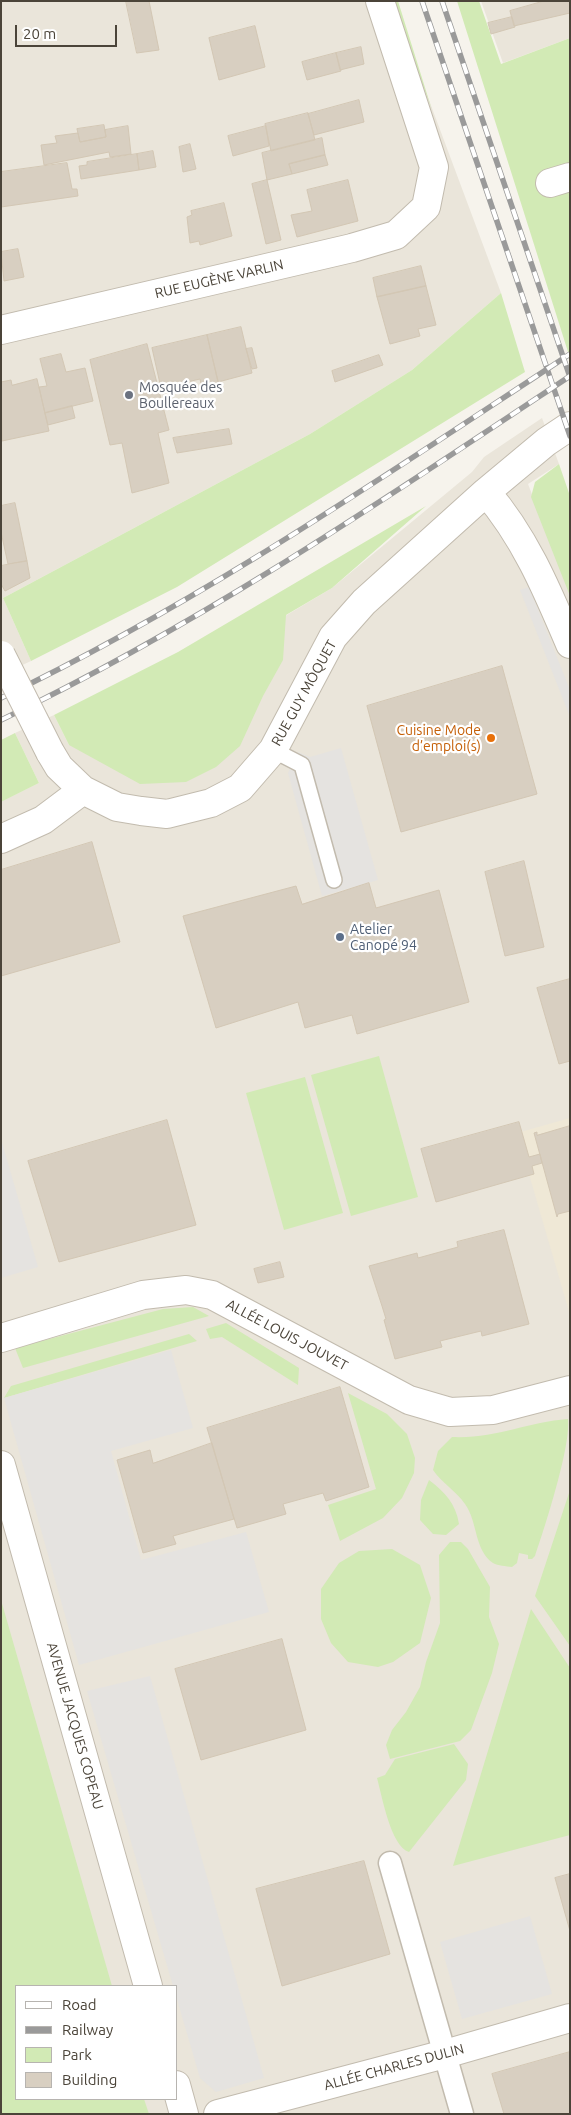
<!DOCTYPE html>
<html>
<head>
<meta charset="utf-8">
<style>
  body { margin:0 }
  #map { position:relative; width:571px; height:2115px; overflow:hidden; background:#f6f3ec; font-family:Ubuntu,sans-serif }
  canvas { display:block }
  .frame { position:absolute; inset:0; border:2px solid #4b4439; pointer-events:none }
  .legend { position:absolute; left:15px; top:1985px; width:162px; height:115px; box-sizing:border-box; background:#fff; border:1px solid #b7b4b0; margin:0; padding:6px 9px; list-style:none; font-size:15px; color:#4b4439 }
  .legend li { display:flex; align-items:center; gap:10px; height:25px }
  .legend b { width:25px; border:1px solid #b7b4b0 }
  .scale { position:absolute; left:15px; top:25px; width:102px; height:22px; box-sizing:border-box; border:2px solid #4b4439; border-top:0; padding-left:6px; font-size:15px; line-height:18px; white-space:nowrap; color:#4b4439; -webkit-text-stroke:4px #fff; paint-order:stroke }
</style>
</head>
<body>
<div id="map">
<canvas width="571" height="2115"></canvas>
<div class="frame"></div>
<ul class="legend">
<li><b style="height:6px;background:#fff"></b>Road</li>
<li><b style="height:6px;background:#9a9a9a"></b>Railway</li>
<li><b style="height:14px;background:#d2eab5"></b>Park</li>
<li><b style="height:14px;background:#d8cfc1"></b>Building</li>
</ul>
<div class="scale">20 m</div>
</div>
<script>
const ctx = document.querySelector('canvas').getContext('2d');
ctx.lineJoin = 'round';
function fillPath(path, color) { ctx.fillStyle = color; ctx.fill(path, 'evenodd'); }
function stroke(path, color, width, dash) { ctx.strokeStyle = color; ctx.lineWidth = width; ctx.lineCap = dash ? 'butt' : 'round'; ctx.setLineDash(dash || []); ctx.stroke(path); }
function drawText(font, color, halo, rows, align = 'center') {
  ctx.font = font + ' Ubuntu,sans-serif'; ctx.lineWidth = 4.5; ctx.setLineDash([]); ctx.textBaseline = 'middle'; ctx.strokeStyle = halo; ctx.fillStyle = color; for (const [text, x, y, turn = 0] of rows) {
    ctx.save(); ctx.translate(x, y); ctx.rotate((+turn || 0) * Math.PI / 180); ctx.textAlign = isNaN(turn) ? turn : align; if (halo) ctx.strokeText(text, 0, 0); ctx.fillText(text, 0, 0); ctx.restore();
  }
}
fillPath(new Path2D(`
  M1,1h391l109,292 -89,77 -102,64 -307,164 28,63 -30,14z
  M481,1h89v37l-67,25z
  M542,418l17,46 -31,20 42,109v1521h-569v-1312l38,-19 -24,-50 39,-18 15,30 263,-157 140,-116 12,-15zM16,1986h160v113h-160z`), '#eae5da');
fillPath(new Path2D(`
  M570,1118v197l-53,-182z`), '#efe8d6');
fillPath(new Path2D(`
  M392,1h6l34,109z
  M457,1h22l22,63 69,-26 -1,317z
  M501,293l24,79 -348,215 -146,74 -28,-63 307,-164 102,-64z
  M559,464l11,32v100l-39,-99 4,-15z
  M426,506l-94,82 -46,27 -3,45 -20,36 -23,50 -24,21 -30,15 -46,2 -71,-39 -15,-30 124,-63z
  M15,733l24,50 -38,19v-62z
  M379,1056l39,141 -67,19 -40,-141z
  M305,1077l38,136 -59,17 -38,-137z
  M193,1307l16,9 -186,52 -8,-20 148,-39z
  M226,1323l73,45 -1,17 -76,-48 -12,2 -4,-10z
  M189,1334l8,7 -193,57 7,-12z
  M348,1393l39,21 20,20 8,24 -1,15 -12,25 -19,20 -43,23 -12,-36 48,-16z
  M568,1419c3,27 -23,108 -33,137l-3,3h-4v-4l-9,-2 -2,10 -5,4c-6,-1 -14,-1 -19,-4 -19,-13 -15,-41 -28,-59 -9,-13 -23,-21 -32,-34l5,-19 14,-14c43,2 75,-15 116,-18z
  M429,1480c16,12 27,24 30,44l-13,11 -13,-1 -13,-14 1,-20z
  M570,1490v156l-35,-50z
  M450,1542h11l7,7 22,38 -1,30 10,27 -7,29 -21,57 -11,11 -70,18 -4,-14 6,-15 14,-18 14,-25 6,-25 14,-39 -1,-68z
  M392,1549l28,16 11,33 -11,45 -27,19 -15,5 -30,-5 -17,-19 -10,-24v-30l18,-26 20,-12z
  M1,1600l111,386h-96v113h128l5,15h-148z
  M531,1609l39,59v167l-117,31z
  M454,1744l14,20 -2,16 -57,72c-18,-5 -27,-56 -32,-74l8,-3 10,-16z`), '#d2eab5');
fillPath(new Path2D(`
  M529,587l41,103v27l-50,-127z
  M341,748l37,132 -56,16 -34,-123 10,-21 12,5z
  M1,1139l37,128 -37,11z
  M171,1350l22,78 -82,23 30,109 105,-28 23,80 -190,53 -75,-267z
  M150,1676l114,402 -48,14 -16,-14 -24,-82v-10h-3l-86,-295z
  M530,1916l22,78 -90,25 -22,-77z`), '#e5e3e0');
const building = new Path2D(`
  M126,1h23l10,49 -22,3z
  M544,1h26v12l-56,13 -4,-15z
  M512,17l3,10 -24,7 -3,-11z
  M255,26l10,41 -46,13 -10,-42z
  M361,47l3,17 -24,6 -4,-17z
  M336,53l5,18 -34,9 -5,-18z
  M359,100l5,22 -50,13 -6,-21z
  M308,113l7,27 -44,11 -6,-27z
  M104,125l2,12 -26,5 -3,-13z
  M128,126l3,28 -21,3 -1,-5 -65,13 -3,-20 16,-2 -2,-7 23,-3 2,9 26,-5 -1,-7z
  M266,126l3,20 -36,10 -5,-20z
  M322,138l3,17 -36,9 3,10 -25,6 -5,-27z
  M190,144l6,25 -13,3 -4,-25z
  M153,151l3,16 -17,3 -2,-16z
  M137,154l2,16 -58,9 -2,-13 8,-1v-3z
  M325,155l3,10 -36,9 -3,-10z
  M67,163l5,26h5l1,7 -77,11v-35z
  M267,180l14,60 -15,4 -14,-60z
  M348,180l10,41 -61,16 -6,-22 21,-4 -5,-21z
  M224,203l8,33 -32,9 -1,-4 -9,2 -3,-26 5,-2 -1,-4z
  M18,249l6,28 -20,4 -3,-29z
  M421,266l5,20 -49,11 -4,-19z
  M426,286l10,39 -18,4 2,7 -30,8 -13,-47z
  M241,327l11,46 -34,9 -11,-47z
  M207,335l12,50 -17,4 -2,-10 -39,9 -9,-40z
  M147,344l22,86 -11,3 11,50 -37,10 -10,-50 -12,2 -20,-85z
  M252,348l5,20 -5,1 -6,-20z
  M61,354l5,18 19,-4 8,33 -48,12 -6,-26 8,-1 -7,-27z
  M379,355l4,10 -48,17 -3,-11z
  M37,379l12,52 -47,10 -1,-59 10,-2 1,5z
  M72,406l3,12 -27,7 -3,-12z
  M229,429l3,15 -55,9 -4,-15z
  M15,503l12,58 -19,3 -7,-32v-26z
  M27,561l3,17 -25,13 -4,-7v-18z
  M502,666l35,128 -136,38 -34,-126z
  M92,842l28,100 -119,34v-106z
  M524,861l20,86 -39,9 -20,-84z
  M369,883l7,25 63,-18 30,112 -112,32 -5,-19 -47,13 -7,-26 -82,26 -33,-112 113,-30 6,18z
  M570,979v82l-11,3 -22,-76z
  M167,1120l29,105 -137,37 -31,-101z
  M519,1122l10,35 11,-3 2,9 -10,3 2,8 -98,28 -15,-53z
  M570,1126v85l-12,3 -1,3 -23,-84 3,-1v3z
  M504,1230l25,94 -47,12 -1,-5 -41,10 2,6 -47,12 -11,-39 2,-1 -4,-13 -13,-40 48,-13 1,5 40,-11 -1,-5z
  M280,1262l4,15 -26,6 -4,-14z
  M340,1387l29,100 -43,14 -3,-8 -40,11 3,10 -49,14 -30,-100z
  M212,1443l22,76 -61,17 3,8 -33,9 -26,-93 33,-10 3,13z
  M282,1639l24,91 -105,30 -26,-91z
  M364,1861l26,93 -108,32 -26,-97z
  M570,1874v57l-15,-53z
  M570,2052v62h-66l-12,-40z`);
fillPath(building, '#d8cfc1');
stroke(building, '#d3c7b4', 1);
const service = new Path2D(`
  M273,750l29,15 32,115`);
const pedestrian = new Path2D(`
  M390,1863l72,251`);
const minor = new Path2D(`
  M550,183l20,-6
  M1,330l351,-82 44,-13 30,-28 8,-40 -54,-166
  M486,492c39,45 61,98 84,152
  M50,752l9,15 24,23 34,17 24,4 26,3 44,-11 29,-15 33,-38 60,-113 31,-35 122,-110 60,-50 24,-16
  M1,839l42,-19 40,-30
  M1,1338l142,-43 43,-5 26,5 197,105 41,12 43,-2 77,-20
  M1,1465l147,521
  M176,2085l8,29
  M218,2114l227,-60 125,-36`);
stroke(service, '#c2bbae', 18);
stroke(pedestrian, '#c2bbae', 25);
stroke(minor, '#c2bbae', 30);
stroke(service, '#fff', 15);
stroke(pedestrian, '#fff', 22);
stroke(minor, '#fff', 28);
const rail = new Path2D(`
  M422,1l148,435
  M442,1l128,376
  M1,698c200,-96 383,-222 569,-344
  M1,720c200,-96 384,-221 569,-344`);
stroke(rail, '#9a9a9a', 5.5);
stroke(rail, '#fff', 4, [11]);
const minorBridge = new Path2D(`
  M1,655l49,97`);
stroke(minorBridge, '#c2bbae', 30, []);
stroke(minorBridge, '#fff', 28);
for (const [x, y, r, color] of [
  [129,395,5,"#6b7280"],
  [491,738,5,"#e8710a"],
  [340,937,5,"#5c6f8a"]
]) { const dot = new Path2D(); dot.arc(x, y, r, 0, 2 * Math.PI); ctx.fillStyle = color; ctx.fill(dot); stroke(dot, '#fff', 2); }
drawText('14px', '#4b4439', '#fff', [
  ["RUE EUGÈNE VARLIN",219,279,-13],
  ["RUE GUY MÔQUET",304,693,-61],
  ["ALLÉE LOUIS JOUVET",287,1335,28],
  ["AVENUE JACQUES COPEAU",75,1726,74],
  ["ALLÉE CHARLES DULIN",394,2067,-15]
]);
drawText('14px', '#5b616d', '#fff', [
  ["Mosquée des",139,387],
  ["Boullereaux",139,403]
], 'left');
drawText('14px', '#c56008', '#fff', [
  ["Cuisine Mode",481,730],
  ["d’emploi(s)",481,746]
], 'right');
drawText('14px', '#4e5e75', '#fff', [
  ["Atelier",350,929],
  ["Canopé 94",350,945]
], 'left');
</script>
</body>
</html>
